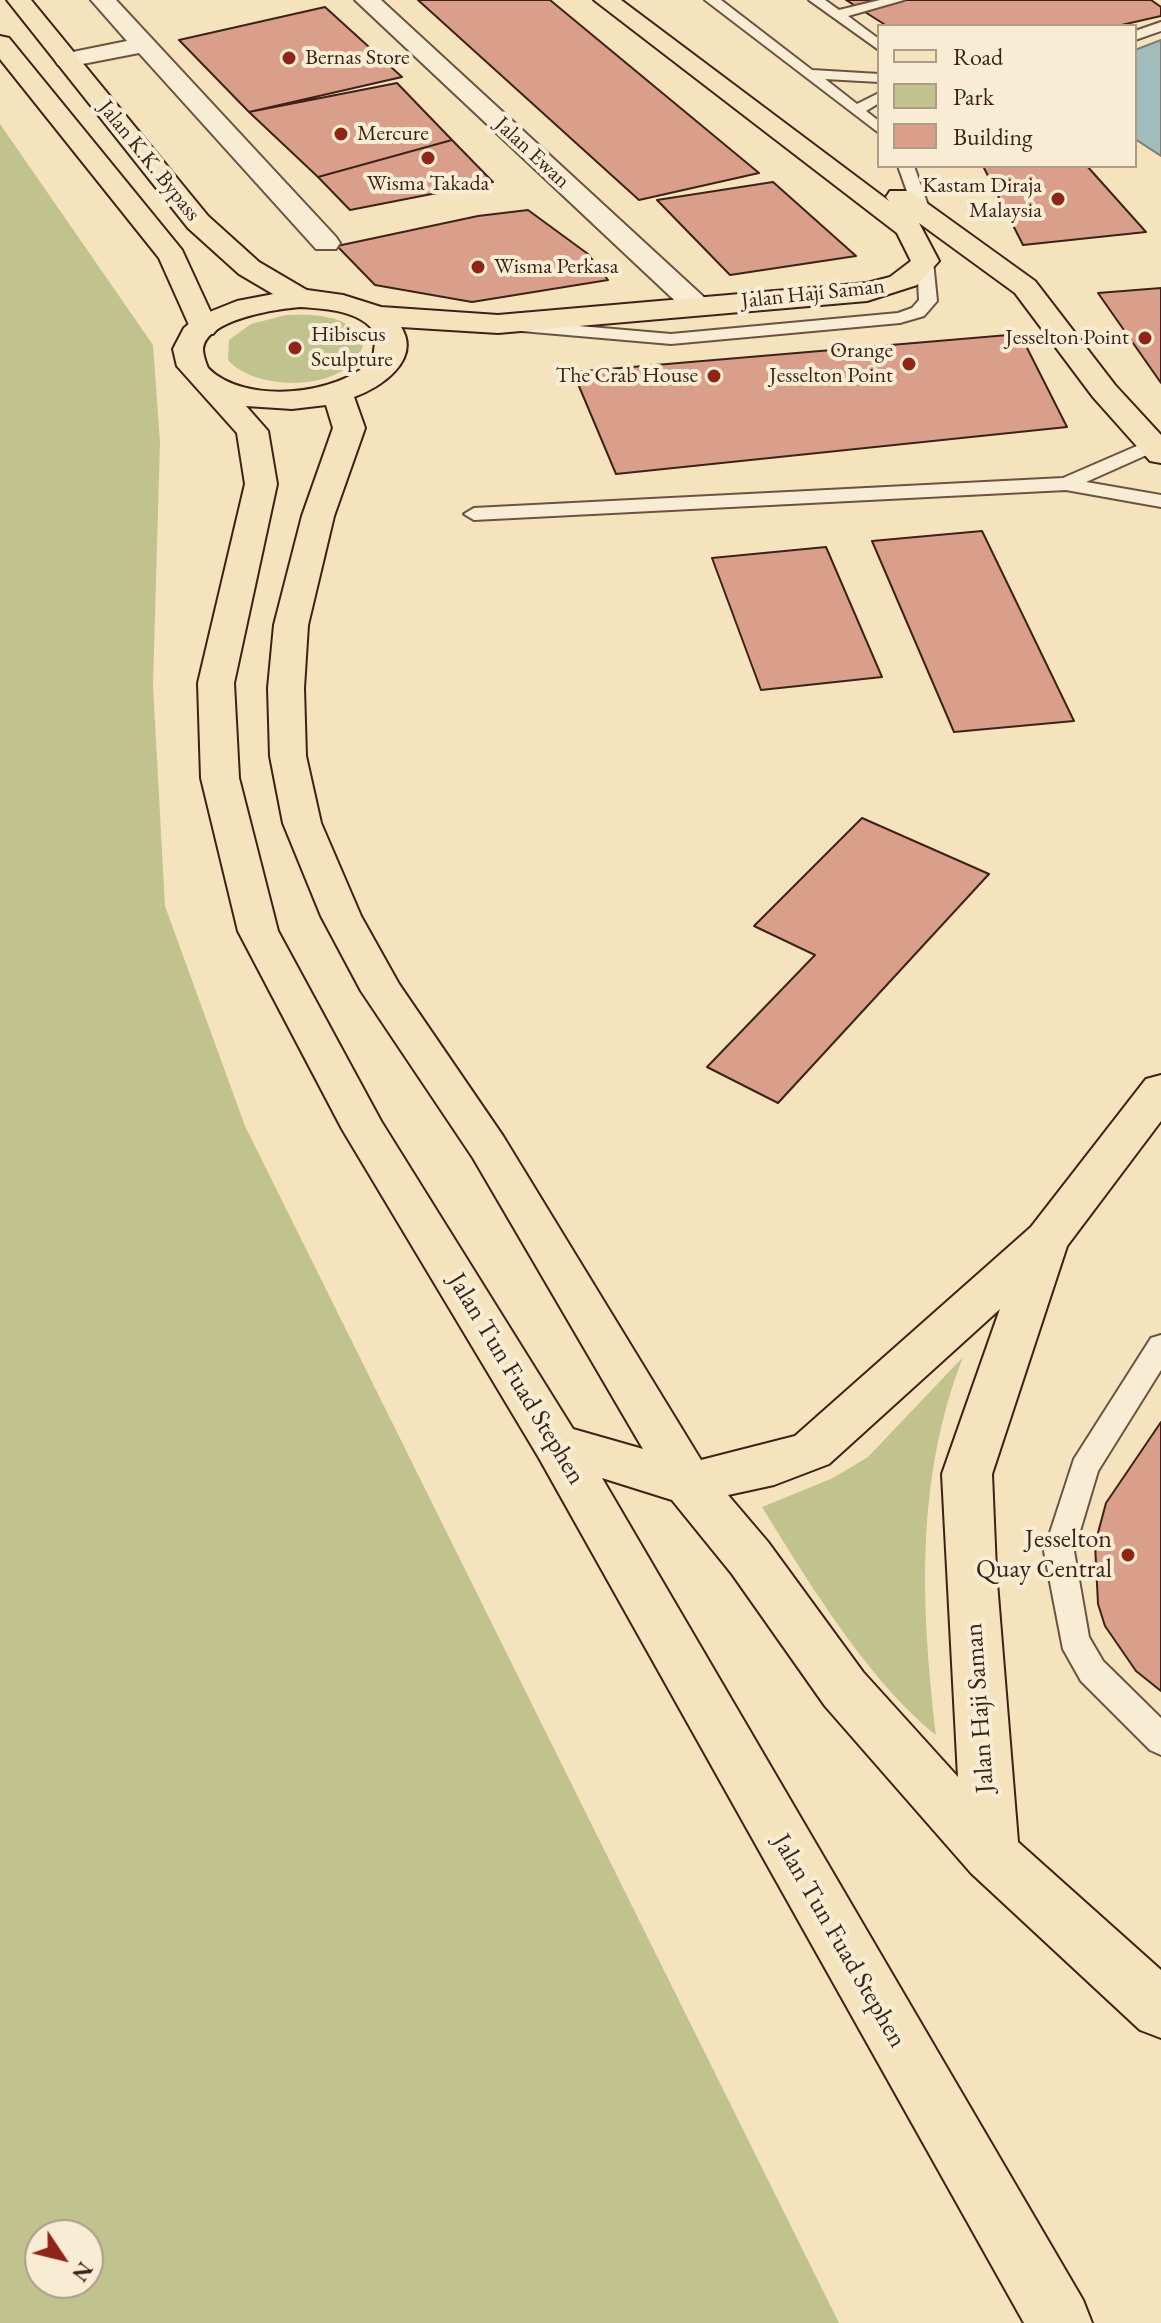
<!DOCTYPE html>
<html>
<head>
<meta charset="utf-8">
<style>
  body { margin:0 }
  #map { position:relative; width:1161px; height:2323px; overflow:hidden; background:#f5e3bd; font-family:"EB Garamond",serif }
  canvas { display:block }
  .legend { position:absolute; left:877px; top:24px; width:260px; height:144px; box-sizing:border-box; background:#f8edd4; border:2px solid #ae9c89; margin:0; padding:10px 14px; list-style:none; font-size:24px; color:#3e2218 }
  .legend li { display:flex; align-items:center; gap:16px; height:40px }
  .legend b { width:40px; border:2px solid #ae9c89 }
  .north { position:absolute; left:24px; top:2219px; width:80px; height:80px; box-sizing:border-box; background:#f8edd4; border:2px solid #ae9c89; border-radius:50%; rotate:125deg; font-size:22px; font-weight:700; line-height:32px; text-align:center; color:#3e2218 }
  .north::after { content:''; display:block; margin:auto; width:28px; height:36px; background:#8f2418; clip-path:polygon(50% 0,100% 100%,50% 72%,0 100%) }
</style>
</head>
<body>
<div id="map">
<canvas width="1161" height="2323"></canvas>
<ul class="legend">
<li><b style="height:10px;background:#f5e3bd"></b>Road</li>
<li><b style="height:22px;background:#c0c38e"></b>Park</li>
<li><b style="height:22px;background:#d99f8b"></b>Building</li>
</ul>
<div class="north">N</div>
</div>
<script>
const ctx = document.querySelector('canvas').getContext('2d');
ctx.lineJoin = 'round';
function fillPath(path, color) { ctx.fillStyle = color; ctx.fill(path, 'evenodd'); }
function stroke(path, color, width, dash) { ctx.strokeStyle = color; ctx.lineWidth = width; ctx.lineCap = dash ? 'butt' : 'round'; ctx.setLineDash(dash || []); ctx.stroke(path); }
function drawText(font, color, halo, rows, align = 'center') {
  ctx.font = font + ' "EB Garamond",serif'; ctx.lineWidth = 8; ctx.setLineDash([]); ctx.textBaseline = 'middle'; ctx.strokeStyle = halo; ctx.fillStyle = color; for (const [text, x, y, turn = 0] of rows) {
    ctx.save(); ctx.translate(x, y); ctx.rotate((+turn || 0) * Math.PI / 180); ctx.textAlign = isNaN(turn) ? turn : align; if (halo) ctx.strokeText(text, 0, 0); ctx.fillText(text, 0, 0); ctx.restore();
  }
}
fillPath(new Path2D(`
  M0,124l153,221 7,97 -7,243 12,221 80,220 594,1197h-839zM88,2235v48h-48v-48z
  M286,315c28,-1 67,-1 77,30 -12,47 -107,48 -135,15l1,-20 22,-16z
  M963,1357c-48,123 -42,250 -27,378 -67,-53 -129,-155 -174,-228l71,-29 35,-21z`), '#c0c38e');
const water = new Path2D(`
  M1161,40v116l-26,-17v-89z`);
fillPath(water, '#a0bcbb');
stroke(water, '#797e7a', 2);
const building = new Path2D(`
  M418,0h132l209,173 -120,27z
  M846,0h305l10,7v9l-44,10h-230z
  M325,7l77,70 -153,35 -70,-72z
  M397,83l55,57 -134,37 -69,-65z
  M452,140l41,42 -143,28 -32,-33z
  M983,166h104l59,66 -123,13z
  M773,182l83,74 -126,19 -73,-75z
  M528,210l60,44 20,26 -136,22 -97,-17 -38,-39 141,-30z
  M1161,288v95l-63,-90z
  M1020,334l47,93 -451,47 -43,-102z
  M982,531l92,190 -120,11 -82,-191z
  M826,547l56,130 -121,13 -49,-132z
  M862,818l127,56 -211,229 -71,-36 108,-112 -61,-29z
  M1161,1422v269l-25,-20 -31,-45 -7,-22 -3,-60 11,-41z`);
fillPath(building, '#d99f8b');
stroke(building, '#3e2218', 2);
const lane = new Path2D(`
  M705,0h16l91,70 67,4v8l-54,-3 32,25 22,-11v10l-13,8 13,10v12z
  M809,0h16l14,10 41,-10h24l-56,16 31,23v11z
  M1161,22v9l-26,9v-9z
  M898,166h16l17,48 -2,3 -14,-3z
  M925,256l8,5 4,40 -13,15 -24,7 -229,21 -161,-14 -9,-5 9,-5 161,14 227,-21 14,-5 7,-8 -2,-39z
  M1153,439l7,2v8l-74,33 75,13v12l-95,-17 -592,30 -10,-6 10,-6 589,-30z
  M1161,1335v35l-63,101 -24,80 15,86 14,24 58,57v37l-11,-5 -69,-69 -18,-32 -19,-98 30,-92 77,-121z`);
const street = new Path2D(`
  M91,0h25l220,237 4,6 -4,6h-20l-177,-196 -72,14 -9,-2 -3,-5 3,-5 69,-14z
  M355,0h26l326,300 4,6 -4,6h-20z`);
const primary = new Path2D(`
  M7,0h24l177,216 51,46 51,30 4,6 -4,6h-20l-51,-30 -51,-46z
  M0,36l9,2 173,212 36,78 -5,6h-20l-34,-76 -159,-199z`);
const highway = new Path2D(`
  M594,0h27l268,201 -3,-4 4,-6h20l125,90 80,104 46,50v28l-11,-2 -57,-64 -78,-104 -96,-70 20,38 -22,24 -50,16 -369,32 -97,-6c21,33 -21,61 -47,70l11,31 -31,88 -26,109 -4,63 2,68 15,67 40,93 38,68 104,152 198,324 94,-24 236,-209 115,-148 15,-4v46l-94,125 -75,228 4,96 22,272 143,128v68l-21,-8 -169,-157 -146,-167 -93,-132 -60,-74 -70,-22 481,822 9,23h-68l-485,-865 -197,-329 -104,-198 -37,-153 -3,-95 47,-199 -8,-51 -60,-67 -4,-17 11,-21 13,-11 40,-16 63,-12 43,6 38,12 117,8 369,-32 23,-6 21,-16 -14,-28zM300,307c26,2 61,3 76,27l-3,25c-34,37 -129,46 -165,9 -2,-5 -5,-13 -5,-19 3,-30 74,-40 97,-42zM326,405l7,23 -31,88 -28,109 -6,63 2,68 13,67 38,93 40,75 112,167 170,291 -70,-20 -192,-308 -103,-190 -39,-153 -5,-95 43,-199 -9,-53 -22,-25 46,3zM1000,1309l-58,165 16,303 -95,-105 -95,-130 -40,-47 46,-10 55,-21z`);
stroke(lane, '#6c5241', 4);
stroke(street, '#6c5241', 4);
stroke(primary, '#3e2218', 4);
stroke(highway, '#3e2218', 4);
fillPath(lane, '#f8edd4');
fillPath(street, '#f8edd4');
fillPath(primary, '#f5e3bd');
fillPath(highway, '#f5e3bd');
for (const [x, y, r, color] of [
  [289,58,8,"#8f2418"],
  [341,134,8,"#8f2418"],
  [428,158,8,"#8f2418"],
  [1058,199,8,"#8f2418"],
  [478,267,8,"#8f2418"],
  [1145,338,8,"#8f2418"],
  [295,348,8,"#8f2418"],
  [909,364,8,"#8f2418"],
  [714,376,8,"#8f2418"],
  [1128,1555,8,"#8f2418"]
]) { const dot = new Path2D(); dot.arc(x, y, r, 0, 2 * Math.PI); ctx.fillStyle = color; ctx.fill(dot); stroke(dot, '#f8edd4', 3); }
drawText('22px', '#3e2218', '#f8edd4', [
  ["Bernas Store",305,58],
  ["Mercure",357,134],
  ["Wisma Takada",428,184,"center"],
  ["Kastam Diraja",1042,186,"right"],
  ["Malaysia",1042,211,"right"],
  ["Wisma Perkasa",494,267],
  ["Hibiscus",311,335],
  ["Sculpture",311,360],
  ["Jesselton Point",1129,338,"right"],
  ["Orange",893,351,"right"],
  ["Jesselton Point",893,376,"right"],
  ["The Crab House",698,376,"right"]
], 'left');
drawText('22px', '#3e2218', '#f8edd4', [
  ["Jalan Ewan",532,153,43],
  ["Jalan K.K. Bypass",149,161,51],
  ["Jalan Haji Saman",813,294,-6]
]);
drawText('26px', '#3e2218', '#f8edd4', [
  ["Jalan Tun Fuad Stephen",516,1379,59],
  ["Jalan Haji Saman",980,1708,-94],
  ["Jalan Tun Fuad Stephen",839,1941,60]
]);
drawText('26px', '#3e2218', '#f8edd4', [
  ["Jesselton",1112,1540],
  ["Quay Central",1112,1570]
], 'right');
</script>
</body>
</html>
